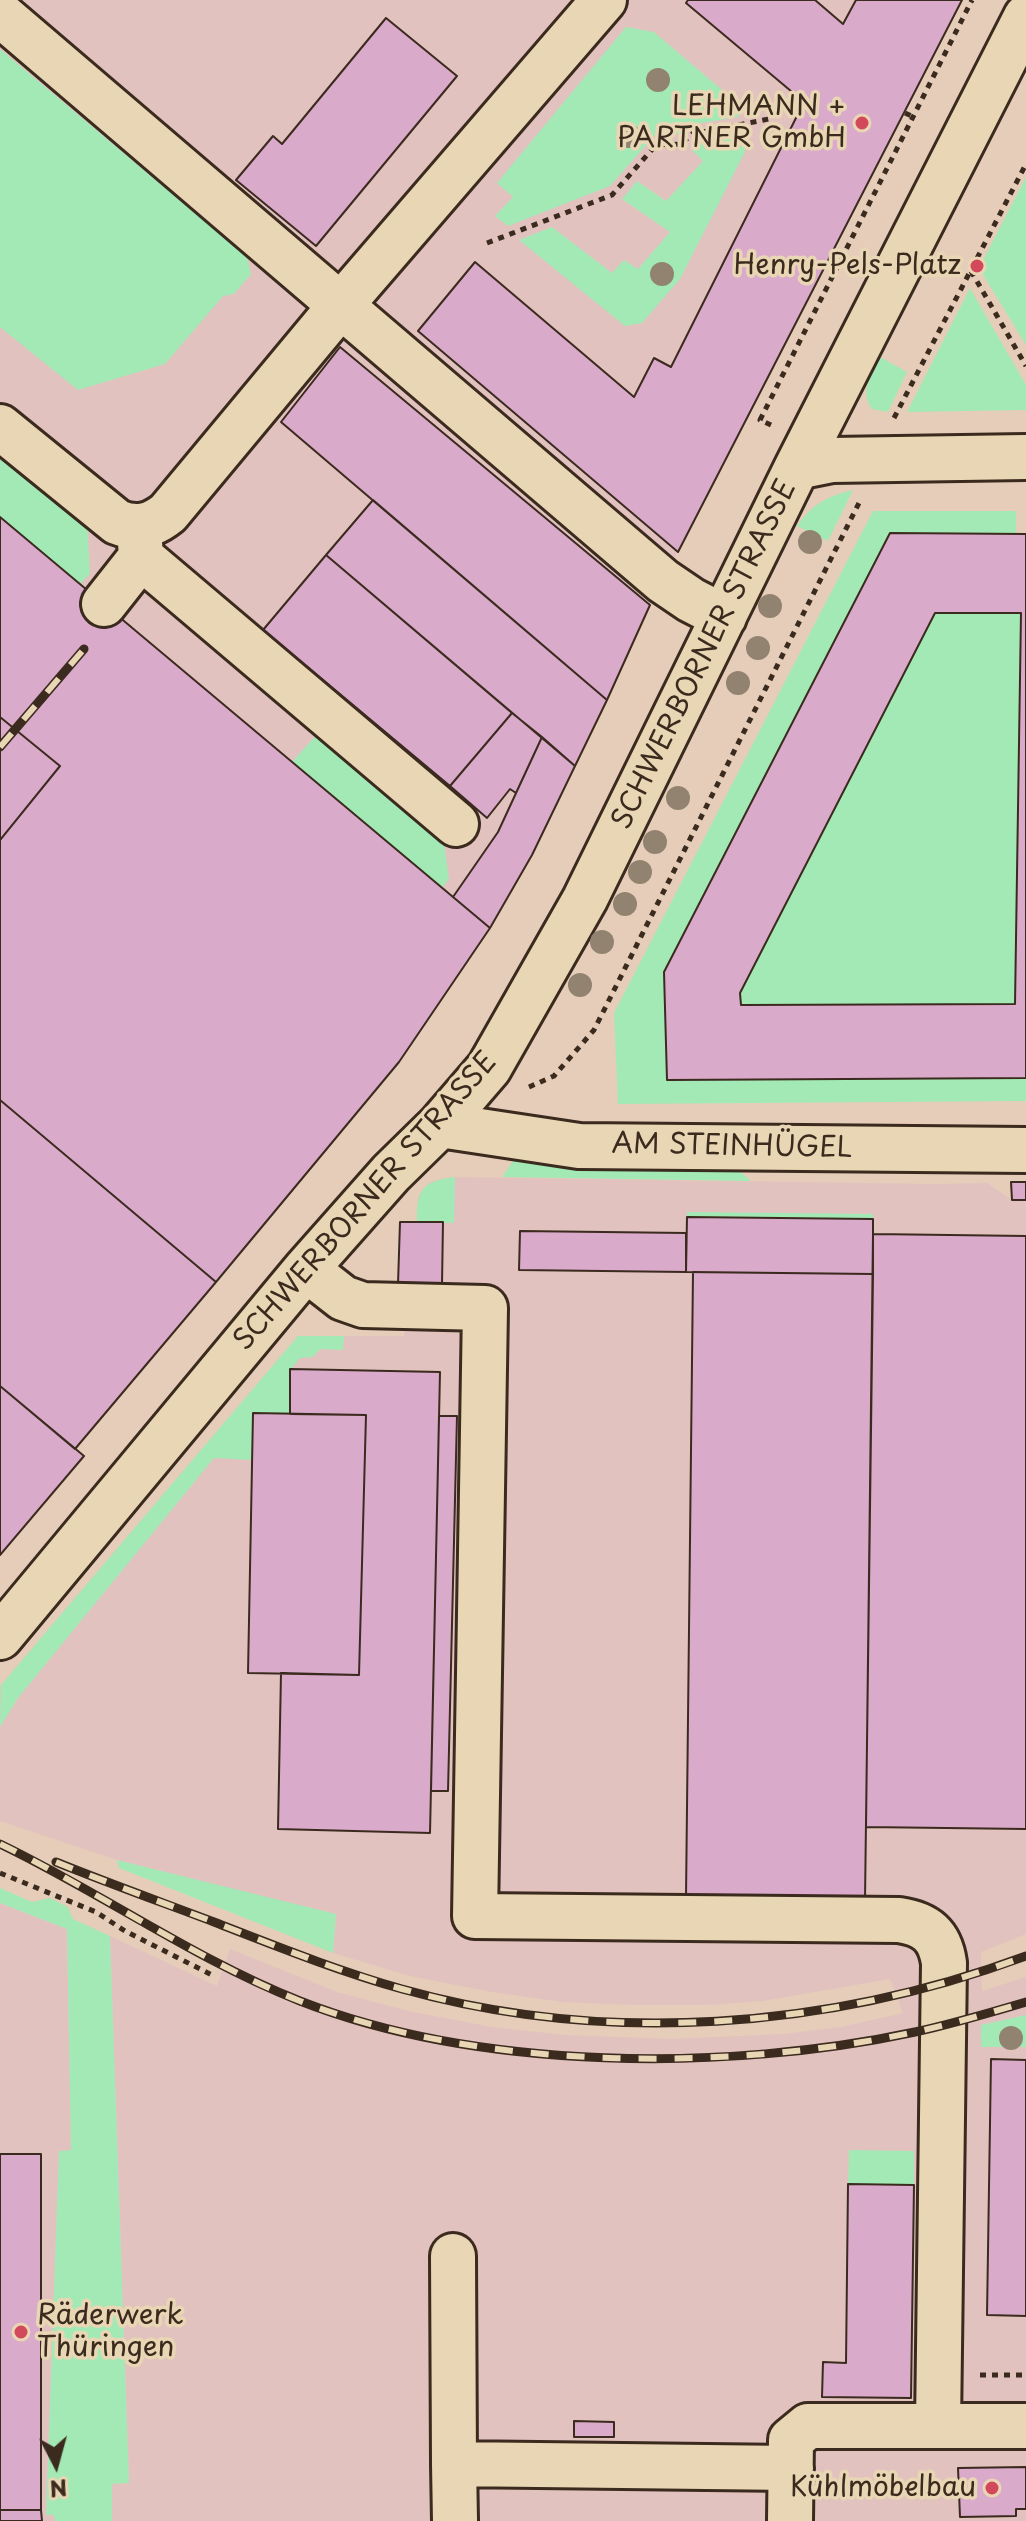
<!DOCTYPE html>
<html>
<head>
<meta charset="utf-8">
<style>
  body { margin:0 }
  #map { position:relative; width:1026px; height:2521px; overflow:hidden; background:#e6cdb9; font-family:"Playpen Sans",sans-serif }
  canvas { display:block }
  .north { position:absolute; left:16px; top:2425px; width:80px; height:80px; -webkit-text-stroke:6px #e9d6b4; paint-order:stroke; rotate:174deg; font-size:22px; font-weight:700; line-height:32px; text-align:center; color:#3b2a1e }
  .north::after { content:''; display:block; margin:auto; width:28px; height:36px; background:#3b2a1e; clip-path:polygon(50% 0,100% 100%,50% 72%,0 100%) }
</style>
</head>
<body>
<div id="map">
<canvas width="1026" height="2521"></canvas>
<div class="north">N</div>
</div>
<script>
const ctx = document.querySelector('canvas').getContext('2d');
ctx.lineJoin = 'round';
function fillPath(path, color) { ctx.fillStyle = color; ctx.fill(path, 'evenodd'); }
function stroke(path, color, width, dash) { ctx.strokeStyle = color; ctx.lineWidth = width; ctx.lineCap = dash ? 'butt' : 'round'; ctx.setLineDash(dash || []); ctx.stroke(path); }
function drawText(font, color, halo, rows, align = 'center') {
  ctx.font = font + ' "Playpen Sans",sans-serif'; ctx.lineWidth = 7; ctx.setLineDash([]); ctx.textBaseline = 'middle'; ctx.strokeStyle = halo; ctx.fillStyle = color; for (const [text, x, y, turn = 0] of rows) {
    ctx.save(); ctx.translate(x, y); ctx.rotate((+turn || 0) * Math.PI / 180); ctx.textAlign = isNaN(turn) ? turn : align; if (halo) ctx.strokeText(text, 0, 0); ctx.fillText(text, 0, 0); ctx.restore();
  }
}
fillPath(new Path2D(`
  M0,0h962l-312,605 -75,161 -85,162 -91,134 -324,387 9,7 -84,99z
  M455,1177l479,7 53,-1 25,17h14v734l-45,18 1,39 44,-14v544h-914v-38l17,-1 -19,-546 107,50 13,-37 107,43 71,19 84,16 73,8 107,4 111,-5 58,-7 62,-14 -13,-34 -127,22 -55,4h-74l-71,-3 -72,-10 -81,-16 -77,-23 3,-38 -219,-55 -117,-39v-135l298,-350h106l2,-51 -8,-1 2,-62h17l1,-26 12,-14z
  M0,1903l67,26 4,222 -12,1 -13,362 9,1v6h-55z`), '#e2c2be');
fillPath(new Path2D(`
  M626,27l28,5 87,74 -3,11 -49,8 -11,9 -23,1 -45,51 -102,40 -13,-10 18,-19 -16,-14z
  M0,49l247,208 4,17 -17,20 -11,2 -58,68 -87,26 -78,-63z
  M744,136l3,6 -3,12 -64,125 -38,44 -17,3 -106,-86 33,-13 60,46 12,-13 14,9 32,-37 -48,-33 15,-18 29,20 37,-40 -11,-11 5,-6z
  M1026,177v168l-47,-77z
  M970,288l56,97v25l-119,2z
  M880,357l27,15 -19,40 -16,-3c-13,-18 -1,-34 8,-52z
  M5,454l82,67 3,53 -10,10 -80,-67v-57z
  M853,490l-25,51 -31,-15c15,-22 31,-30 56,-36z
  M873,511h143v23h-126l-226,438 3,108 359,-2v23l-408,3 -4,-91z
  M935,613h86l-6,391 -274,1 -1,-12z
  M319,732l125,111 5,36 -7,9 -150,-126z
  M513,1161l219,4 19,16 -249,-4z
  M455,1177l-1,46 -37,-1c-1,-32 5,-41 38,-45z
  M687,1212l186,2v5l-186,-2z
  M298,1336h46l-1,14 -23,-1 -7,8 -13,1 -9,11 -1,45 -37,-1 -1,47 -38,-2 -196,240 -18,29 1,-42z
  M117,1860l219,54 -3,39 -214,-85z
  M0,1888l32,14 18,-4 18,9 5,12 37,17 19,547 -17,1v37h-57l-1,-6h-8l13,-364 12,-1 -4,-221 -67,-26z
  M1026,2015v32h-45v-22z
  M849,2150l65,1v34l-66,-1z`), '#a3e9b6');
const building = new Path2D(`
  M688,0h127l28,24 13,-24h106l-284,552 -260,-221 57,-69 159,135 20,-39 17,9 133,-265 -118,-99z
  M386,18l71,58 -141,170 -80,-66 37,-44 9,8z
  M340,347l310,258 -43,95 -326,-278z
  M373,500l234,200 -32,66 -249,-211z
  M0,517l490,411 -91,134 -183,220 -216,-182v-260l60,-74 -60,-49z
  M890,533l136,1v544l-359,2 -3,-108zM935,613h86l-6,391 -274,1 -1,-12z
  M326,555l186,158 -62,73 -187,-156z
  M512,713l30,24 -26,56 -6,-4 -23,29 -37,-32z
  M0,717l60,49 -60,74z
  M542,737l33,29 -43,89 -42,73 -37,-31 45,-65z
  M0,1100l216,182 -141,167 -75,-63z
  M1011,1182h15v18h-14z
  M687,1217l186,2v55l-187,-2z
  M400,1222h43l-1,63 -44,-1z
  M520,1231l166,2v39l-167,-2z
  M873,1234l153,2v593l-160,-2z
  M693,1272l180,2 -8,626 -179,-3z
  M290,1369l150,3 -10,461 -152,-4 3,-156 78,2 7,-260 -76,-1z
  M0,1386l84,70 -84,99z
  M253,1413l113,2 -7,260 -111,-2z
  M439,1416h18l-9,375h-17z
  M991,2059l35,1v256l-39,-1z
  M0,2154h41v356h-41z
  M848,2184l66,1 -3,213 -89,-1 1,-35 23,1z
  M574,2421l40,1v15h-40z
  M1026,2467v42h-10v7l-56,1 -2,-49z
  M0,2510h41l1,11h-42z`);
fillPath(building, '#daaacb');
stroke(building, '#3b2a1e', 2);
const minor = new Path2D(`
  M0,14l663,567 28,19 33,17
  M0,427l117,95c20,8 35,4 51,-9l173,-208 263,-305
  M797,467l35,-7 194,-3
  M141,557l315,267
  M104,604l37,-47 -2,-29
  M440,1125l139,21 447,4
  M306,1269l37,29 20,7 122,3 -10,608 424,4c27,4 41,15 45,43l-6,463h-130l-17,14 -1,81
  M0,1637l306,-368 85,-96 49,-48 49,-57 96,-169 212,-432 229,-450
  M453,2256l1,208
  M938,2426h88
  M455,2521l-1,-57 337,4`);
stroke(minor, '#3b2a1e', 50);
stroke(new Path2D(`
  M905,113l9,4
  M487,243l125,-48 44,-50 25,-1 11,-10 77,-15
  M971,271l55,95
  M894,418l132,-254
  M771,425l-11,-5 212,-420
  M529,1087l25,-11 40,-46 265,-527
  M0,1873l96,39 29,19 87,44
  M980,2375h46`), '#3b2a1e', 5, [6, 6]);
stroke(minor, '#e9d6b4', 44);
const rail = new Path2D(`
  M0,747l84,-98
  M0,1844c102,49 194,115 300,157 179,70 428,71 615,31 37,-8 74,-19 111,-30
  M56,1862c52,21 105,40 158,60 62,24 124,49 188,67 204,57 427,40 624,-33`);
stroke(rail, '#3b2a1e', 9);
stroke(rail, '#e9d6b4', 6, [18]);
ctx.fillStyle = '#918370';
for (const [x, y] of [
  [658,80],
  [629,136],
  [662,274],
  [810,542],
  [770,606],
  [758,648],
  [738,683],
  [678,798],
  [655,842],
  [640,872],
  [625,904],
  [602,942],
  [580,985],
  [1011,2038]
]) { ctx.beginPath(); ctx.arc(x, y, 12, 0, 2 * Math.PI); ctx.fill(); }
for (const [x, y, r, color] of [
  [862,123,8,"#d1495b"],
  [977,266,8,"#d1495b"],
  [21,2332,8,"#d1495b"],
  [992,2488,8,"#d1495b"]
]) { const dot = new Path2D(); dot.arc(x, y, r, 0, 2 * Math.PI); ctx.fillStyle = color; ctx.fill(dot); stroke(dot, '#e9d6b4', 3); }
drawText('28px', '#3b2a1e', '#e9d6b4', [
  ["LEHMANN +",846,107],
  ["PARTNER GmbH",846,139],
  ["Henry-Pels-Platz",961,266],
  ["Räderwerk",37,2316,"left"],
  ["Thüringen",37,2348,"left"],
  ["Kühlmöbelbau",976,2488]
], 'right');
drawText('28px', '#3b2a1e', '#e9d6b4', [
  ["SCHWERBORNER STRASSE",705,655,-64],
  ["AM STEINHÜGEL",732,1147,1],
  ["SCHWERBORNER STRASSE",366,1202,-49]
]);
</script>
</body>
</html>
